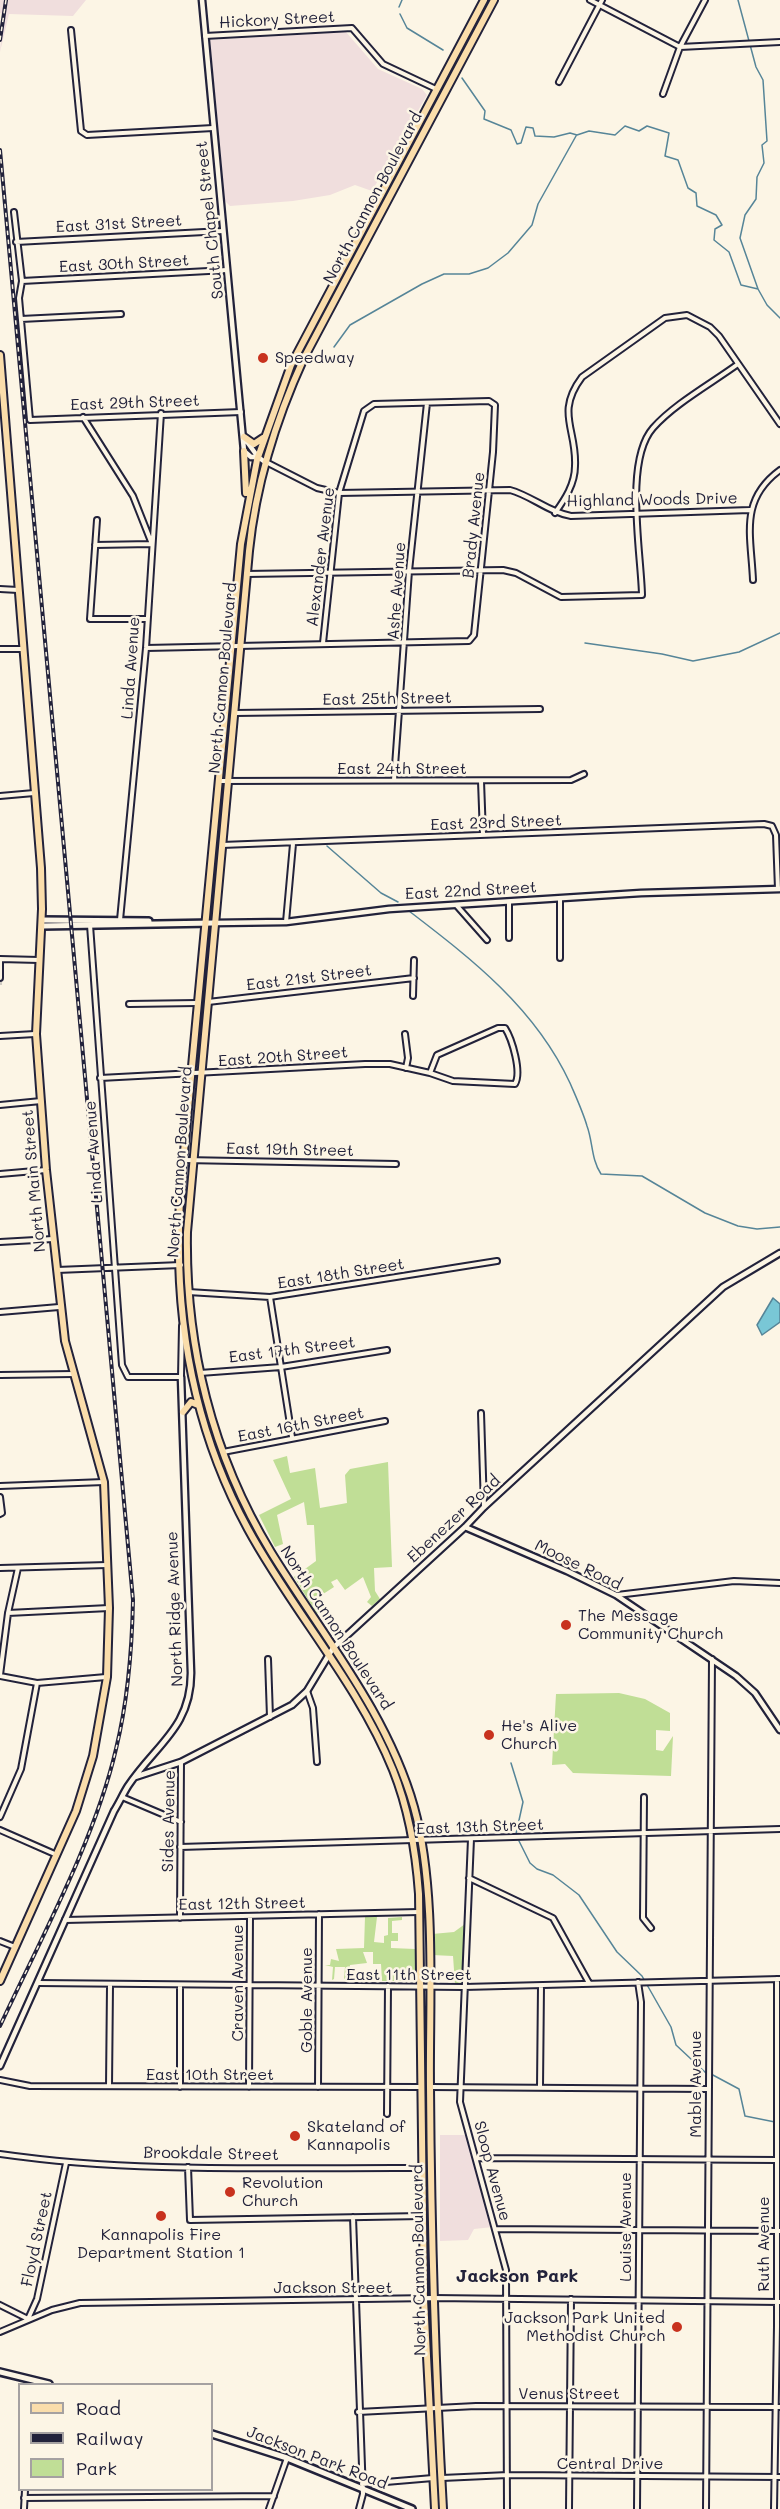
<!DOCTYPE html>
<html>
<head>
<meta charset="utf-8">
<style>
  body { margin:0 }
  #map { position:relative; width:780px; height:2509px; overflow:hidden; background:#fcf5e5; font-family:Mali,sans-serif }
  canvas { display:block }
  .legend { position:absolute; left:18px; top:2383px; width:195px; height:108px; box-sizing:border-box; background:#fcf5e5; border:2px solid #a5a1a1; margin:0; padding:8px 10px; list-style:none; font-size:18px; color:#22223b }
  .legend li { display:flex; align-items:center; gap:12px; height:30px }
  .legend b { width:30px; border:2px solid #a5a1a1 }
</style>
</head>
<body>
<div id="map">
<canvas width="780" height="2509"></canvas>
<ul class="legend">
<li><b style="height:8px;background:#faddab"></b>Road</li>
<li><b style="height:8px;background:#22223b"></b>Railway</li>
<li><b style="height:16px;background:#c0de96"></b>Park</li>
</ul>
</div>
<script>
const ctx = document.querySelector('canvas').getContext('2d');
ctx.lineJoin = 'round';
function fillPath(path, color) { ctx.fillStyle = color; ctx.fill(path, 'evenodd'); }
function stroke(path, color, width, dash) { ctx.strokeStyle = color; ctx.lineWidth = width; ctx.lineCap = dash ? 'butt' : 'round'; ctx.setLineDash(dash || []); ctx.stroke(path); }
function drawText(font, color, halo, rows, align = 'center') {
  ctx.font = font + ' Mali,sans-serif'; ctx.lineWidth = 5; ctx.setLineDash([]); ctx.textBaseline = 'middle'; ctx.strokeStyle = halo; ctx.fillStyle = color; for (const [text, x, y, turn = 0] of rows) {
    ctx.save(); ctx.translate(x, y); ctx.rotate((+turn || 0) * Math.PI / 180); ctx.textAlign = isNaN(turn) ? turn : align; if (halo) ctx.strokeText(text, 0, 0); ctx.fillText(text, 0, 0); ctx.restore();
  }
}
fillPath(new Path2D(`
  M0,0h86l-13,16 -64,-2 -9,38 3,-38 -3,-1z
  M346,32l32,37 44,20 5,6 -55,96 -17,-6 -25,10 -37,6 -63,5 -5,-5 -15,-161z
  M440,2135h26l27,92 -19,2 -6,11 -28,1z`), '#f0dedd');
fillPath(new Path2D(`
  M287,1456l3,17 25,-5 5,40 27,-5 -2,-28 5,-6 38,-7 4,105 -18,1 1,23 5,8 -8,7 -5,-4 4,-5 -8,-20 -18,13 -8,-11 -6,3 3,5 -14,9 7,12 -10,6 -23,-37 22,-16 -2,-36h-7l-3,-23 -27,13 6,29 -8,3 -16,-32 32,-16 -18,-39z
  M619,1693l26,6 25,14v18l-14,-1v20l7,1 10,-15 -2,40 -98,-3 -8,-9 -13,1 4,-71z
  M365,1917h12l-3,25 10,1v-7l4,-1v-17l14,-1v3l-10,1v12h6v8h-7v7l24,1v32h-33l-1,-17h-8v-12h-10l4,11 -17,2 -1,13 -5,1 1,-12h-10l-1,12 -2,1 1,-13 -8,-2h5l1,-6 8,2 -3,-12 28,-1z
  M465,1924l-2,59 -8,1 -2,-28 -21,-1v-21l22,-2z`), '#c0de96');
const water = new Path2D(`
  M773,1298l7,6v18l-18,13 -5,-10z`);
fillPath(water, '#79c7d6');
stroke(water, '#568598', 1.5);
stroke(new Path2D(`
  M738,0l18,67 7,13 4,61 -5,4 2,18 -7,14 -1,22 -11,16 -5,23 18,51
  M399,7l3,-7
  M400,14l7,14 36,22
  M462,78l23,33 -1,8 27,11 6,14 4,-1 5,-16 7,1 2,8 19,1 16,-4 7,2 12,-4 26,4 10,-9 14,5 8,-5 22,7 -4,23 13,4 10,28 8,5 1,13 19,9 6,10 -7,4 -1,11 15,12 12,33 17,4 9,16 13,13
  M334,347l16,-22 72,-41 22,-10h25l19,-6 20,-15 24,-28 6,-21 38,-68
  M585,643l77,11 31,7 46,-9 41,-19
  M327,846l54,47 17,9
  M409,911c64,49 126,97 161,172 6,14 13,29 17,43 6,16 4,33 14,48l41,2 63,37 33,13 19,3 23,-2
  M511,1763l12,39 -7,32
  M519,1841l11,22 7,6 16,6 26,20 38,57 25,24 29,51 5,18 30,28
  M711,2074l28,15 6,27 35,7`), '#568598', 1.5);
stroke(new Path2D(`
  M0,985v-7`), '#d0cbc3', 4, [4, 2]);
const minor = new Path2D(`
  M590,0l90,47 100,-5
  M71,30l10,101 6,4 126,-7
  M205,36l147,-8 31,36 53,25
  M559,82l43,-82
  M663,94l17,-47 25,-47
  M14,212l8,69 -3,17 11,122 211,-8
  M16,242l207,-11
  M22,281l205,-11
  M21,319l100,-5
  M83,417l50,79 19,48 -57,1
  M266,462l51,26 22,5 171,-3c22,6 38,22 61,26l179,-6
  M555,513c10,-14 20,-29 20,-47 2,-37 -20,-53 7,-89l83,-59 22,-3 23,12 9,9 61,88
  M97,520l-7,99h57
  M246,574l257,-4 13,3 45,24 81,-2c-1,-43 -18,-134 11,-167 21,-24 59,-45 85,-64
  M753,580c-2,-45 -14,-80 27,-110
  M0,589l18,1
  M146,648l323,-7 5,-6 19,-183 2,-47 -6,-4 -115,3 -10,7 -25,82 -16,150
  M0,649h23
  M235,713l305,-4
  M394,780l15,-209 18,-168
  M219,781l352,-1 13,-6
  M481,781l2,54
  M0,796l34,-3
  M222,845l542,-21 8,2 4,9 2,54
  M509,903v35
  M457,906l30,34
  M120,920l26,-272 15,-235
  M286,922l7,-78
  M90,925l32,440 6,12h53l1,-51
  M560,958v-59
  M0,959l39,1
  M0,959v19
  M413,996l1,-36
  M208,1002l206,-24
  M129,1004l68,-1
  M498,1028h7c7,11 17,44 10,56l-62,-3 -23,-8 7,-18z
  M405,1034l3,24 -2,10
  M0,1036l35,-2
  M100,1078l265,-14h25l40,9
  M0,1105l41,-4
  M184,1160l212,4
  M0,1174l46,-4
  M0,1242l53,-3
  M57,1270l124,-5
  M188,1292l82,5 227,-36
  M270,1297l22,140
  M0,1312l59,-5
  M200,1373l81,-6 106,-17
  M0,1375l74,-1
  M481,1413l3,94
  M223,1452l162,-31
  M0,1486l104,-4
  M0,1497l2,16 -2,1
  M0,1568l107,-3
  M617,1595l117,-14 46,2
  M8,1613l101,-5
  M268,1659l2,58
  M0,1675l8,-62 10,-45
  M0,1676l37,7 69,-6
  M307,1691l6,17 4,54
  M122,1797l59,25
  M644,1797l-1,121 8,10
  M0,1817l21,-48 16,-86
  M0,1830l57,25
  M471,1839l-11,263 46,168 1,239
  M180,1847l600,-18
  M469,1878l84,40 36,65
  M180,1918l1,-156
  M65,1920l354,-8
  M0,1941l15,6
  M38,1983l426,4 316,-8
  M180,1986v101
  M0,2080l30,6 392,1
  M109,2086l1,-100
  M249,2087l1,-171
  M318,2087l1,-173
  M431,2087l277,2
  M540,2087l1,-101
  M387,2114l1,-128
  M0,2154c139,20 282,13 423,14
  M476,2158l300,2
  M188,2167l2,53 233,-4
  M353,2217l10,277 -4,15
  M495,2229l285,2
  M0,2305l28,14 9,-20 29,-136
  M0,2332l52,-22 28,-7 353,-5 347,4
  M358,2412l118,-6 304,1
  M442,2478l66,-3 272,2
  M362,2484l71,-6
  M24,2498l250,-2
  M24,2509l1,-19
  M269,2509l18,-51
  M569,2509l2,-210
  M637,2509l4,-507 -3,-20
  M706,2509l6,-850
  M774,2509l3,-183v-347`);
const tertiary = new Path2D(`
  M202,0l42,451 7,6h7
  M245,439l13,18 7,5
  M214,923l72,-1 103,-13 252,-16 139,-4
  M465,1527l102,44 49,24 120,81 19,17 25,37
  M135,1777l46,-15 111,-57 15,-14 26,-43 132,-121 19,-20 239,-220 57,-34
  M0,2066l114,-255c5,-8 9,-17 14,-25 27,-41 63,-58 63,-113l-10,-296`);
const secondary = new Path2D(`
  M42,920l107,1
  M42,926l172,-3
  M0,2372l49,12
  M212,2434l75,24 125,51`);
const primary = new Path2D(`
  M0,355l41,513 1,41 -6,125 10,136 19,171 39,141 5,126 -2,69 -14,79 -17,55 -76,170
  M244,437l10,7 9,-6
  M244,451l2,42
  M183,1412l8,-10 7,3
  M435,2509l-11,-210 -5,-405c-3,-42 -10,-84 -26,-124 -35,-87 -100,-158 -145,-241 -60,-110 -77,-232 -66,-356l59,-629 16,-84 34,-95 193,-365
  M443,2509c-8,-141 -12,-281 -13,-422 -1,-85 7,-198 -16,-280 -27,-95 -92,-172 -143,-255 -59,-97 -86,-207 -84,-320l62,-681c7,-68 27,-132 55,-193l190,-358`);
stroke(minor, '#22223b', 8);
stroke(tertiary, '#22223b', 9);
stroke(secondary, '#22223b', 10);
stroke(primary, '#22223b', 10);
stroke(minor, '#fcf5e5', 4);
stroke(tertiary, '#fcf5e5', 4.5);
stroke(secondary, '#fcf5e5', 5);
stroke(primary, '#faddab', 6);
const rail = new Path2D(`
  M0,40l6,-40
  M0,150l133,1450c-1,50 -5,100 -17,149 -21,91 -76,191 -116,277`);
stroke(rail, '#22223b', 4);
stroke(rail, '#fcf5e5', 1.5, [4.5]);
for (const [x, y, r, color] of [
  [263,358,6,"#c8321e"],
  [566,1625,6,"#c8321e"],
  [489,1735,6,"#c8321e"],
  [295,2136,6,"#c8321e"],
  [230,2192,6,"#c8321e"],
  [161,2216,6,"#c8321e"],
  [677,2327,6,"#c8321e"]
]) { const dot = new Path2D(); dot.arc(x, y, r, 0, 2 * Math.PI); ctx.fillStyle = color; ctx.fill(dot); stroke(dot, '#fcf5e5', 2); }
drawText('16px', '#22223b', '#fcf5e5', [
  ["Hickory Street",277,20,-3],
  ["North Cannon Boulevard",373,198,-62],
  ["South Chapel Street",210,220,-96],
  ["East 31st Street",119,224,-3],
  ["East 30th Street",124,264,-3],
  ["East 29th Street",135,403,-2],
  ["Highland Woods Drive",652,500,-1],
  ["Brady Avenue",474,525,-84],
  ["Alexander Avenue",321,557,-83],
  ["Ashe Avenue",397,591,-86],
  ["Linda Avenue",131,668,-86],
  ["North Cannon Boulevard",223,678,-85],
  ["East 25th Street",387,699,-1],
  ["East 24th Street",402,769],
  ["East 23rd Street",496,823,-2],
  ["East 22nd Street",471,891,-3],
  ["East 21st Street",309,978,-7],
  ["East 20th Street",283,1057,-4],
  ["East 19th Street",290,1150,1],
  ["Linda Avenue",94,1152,-94],
  ["North Cannon Boulevard",180,1162,-86],
  ["North Main Street",34,1181,-95],
  ["East 18th Street",341,1274,-9],
  ["East 17th Street",292,1350,-7],
  ["East 16th Street",301,1425,-11],
  ["Ebenezer Road",454,1519,-43],
  ["Moose Road",578,1565,26],
  ["North Ridge Avenue",175,1609,-92],
  ["North Cannon Boulevard",336,1628,57],
  ["Sides Avenue",169,1821,-89],
  ["East 13th Street",480,1827,-2],
  ["East 12th Street",242,1904,-1],
  ["East 11th Street",409,1975],
  ["Craven Avenue",238,1983,-90],
  ["Goble Avenue",307,2000,-90],
  ["East 10th Street",210,2075],
  ["Mable Avenue",696,2084,-90],
  ["Brookdale Street",211,2154,1],
  ["Sloop Avenue",492,2171,75],
  ["Louise Avenue",626,2227,-90],
  ["Floyd Street",37,2239,-78],
  ["Ruth Avenue",764,2244,-90],
  ["North Cannon Boulevard",419,2260,-91],
  ["Jackson Street",333,2288],
  ["Venus Street",569,2394],
  ["Jackson Park Road",317,2458,21],
  ["Central Drive",610,2464]
]);
drawText('16px', '#22223b', '#fcf5e5', [
  ["Speedway",275,358],
  ["The Message",578,1616],
  ["Community Church",578,1634],
  ["He's Alive",501,1726],
  ["Church",501,1744],
  ["Skateland of",307,2127],
  ["Kannapolis",307,2145],
  ["Revolution",242,2183],
  ["Church",242,2201],
  ["Kannapolis Fire",161,2235,"center"],
  ["Department Station 1",161,2253,"center"],
  ["Jackson Park United",665,2318,"right"],
  ["Methodist Church",665,2336,"right"]
], 'left');
drawText('bold 18px', '#22223b', '#fcf5e5', [
  ["Jackson Park",517,2276]
]);
</script>
</body>
</html>
